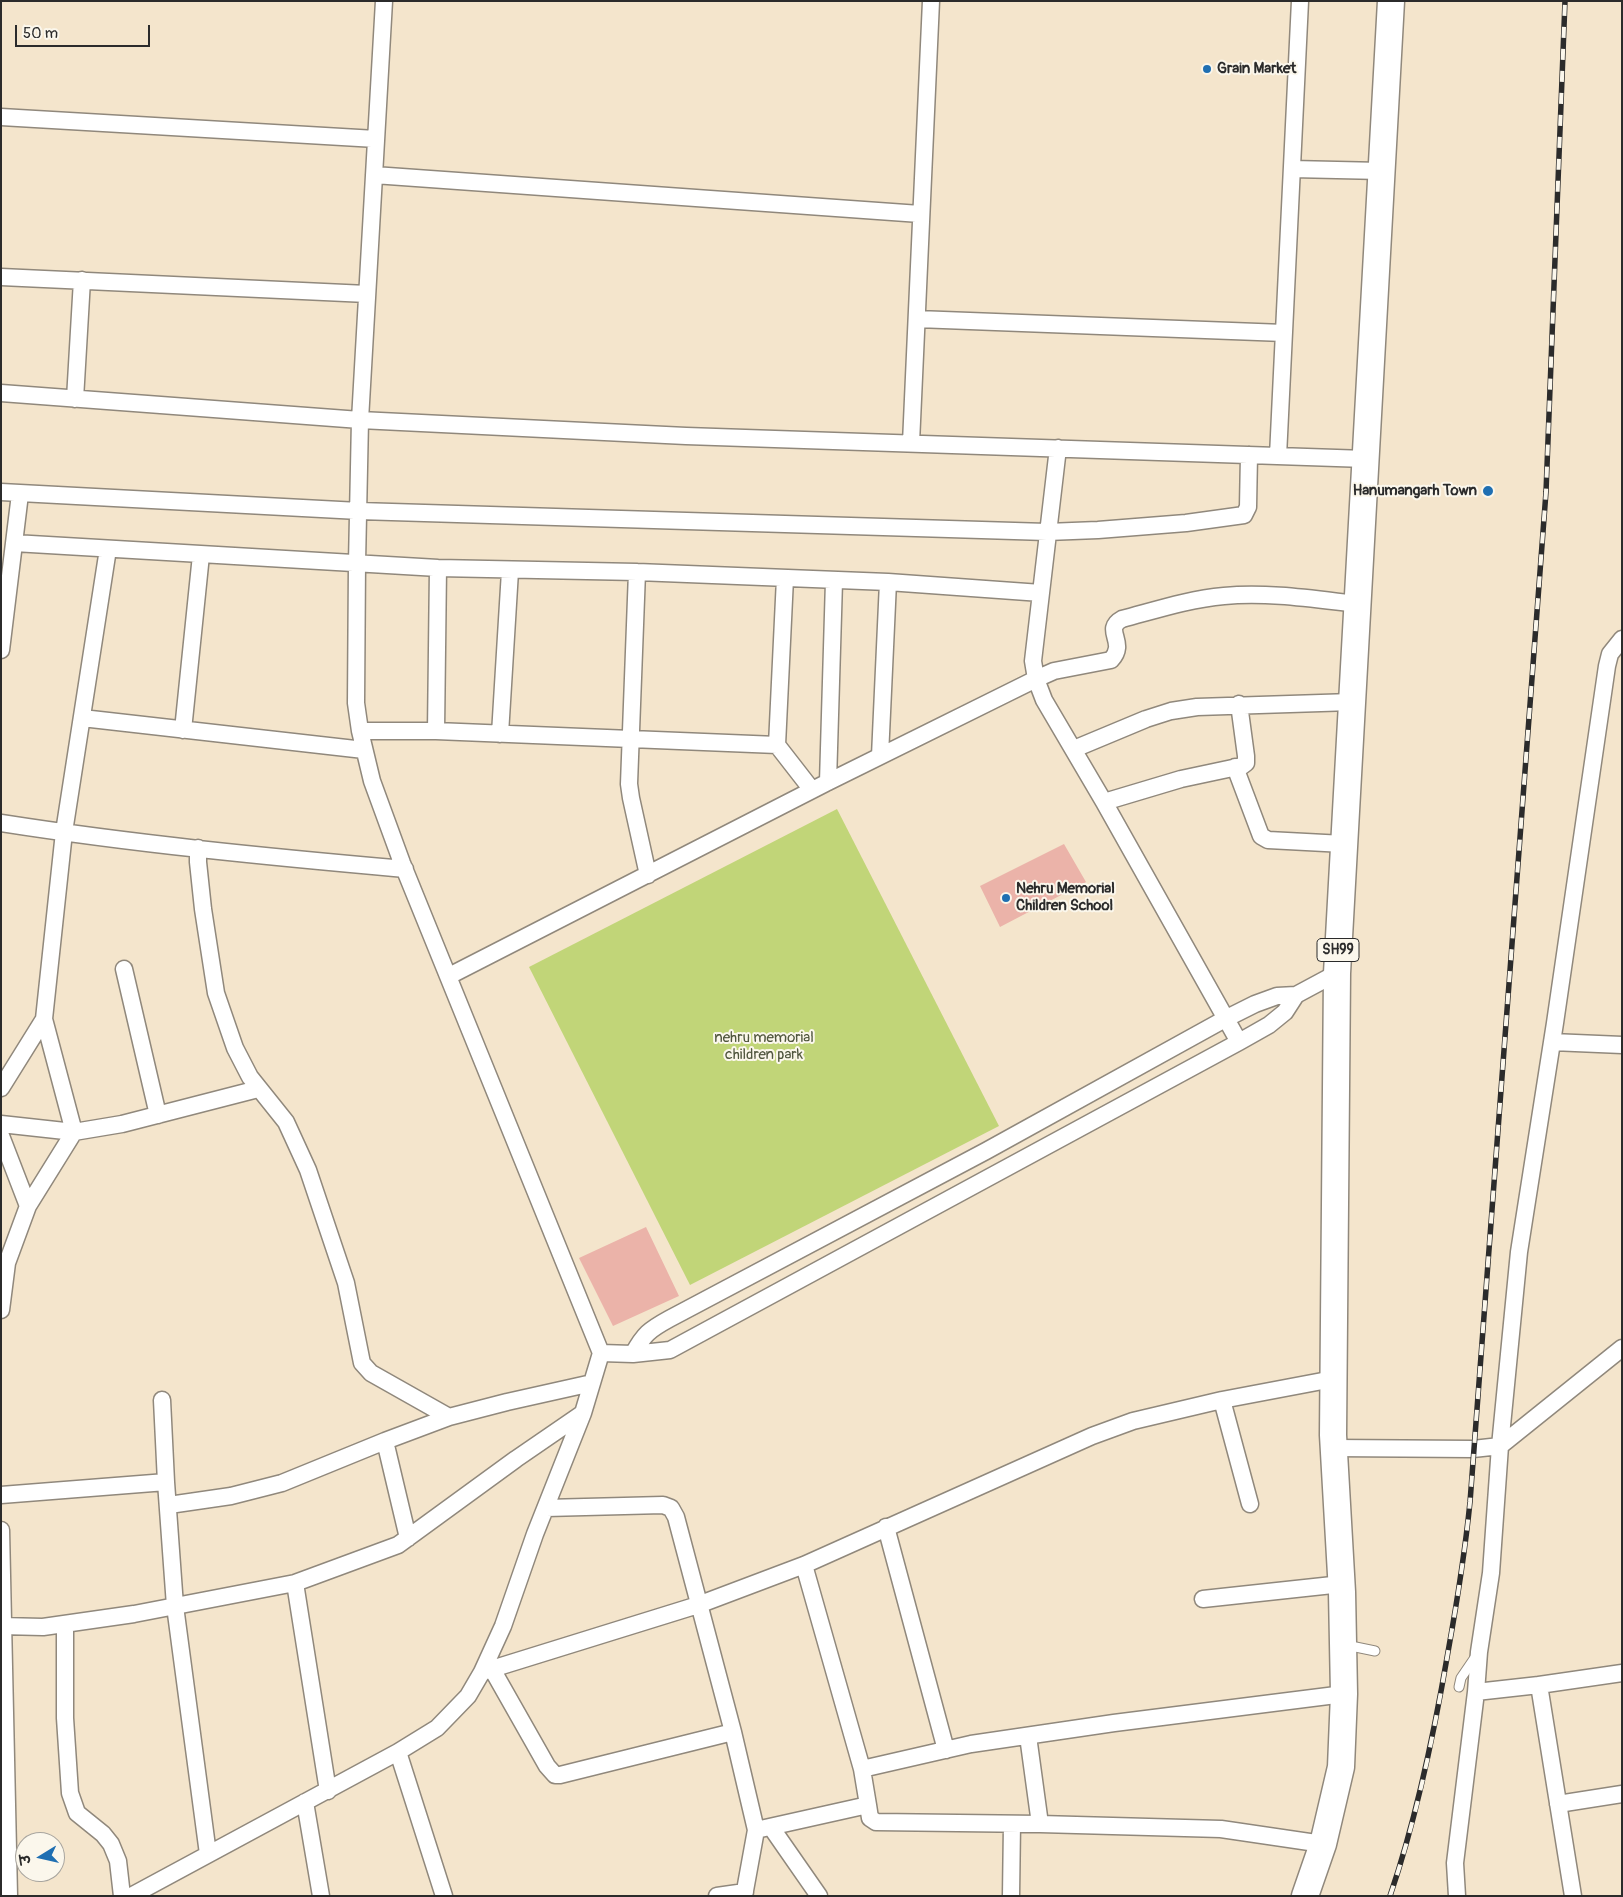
<!DOCTYPE html>
<html>
<head>
<meta charset="utf-8">
<style>
  body { margin:0 }
  #map { position:relative; width:1623px; height:1897px; overflow:hidden; background:#f4e5cc; font-family:Pangolin,"Playpen Sans Deva",sans-serif }
  canvas { display:block }
  .frame { position:absolute; inset:0; border:2px solid #2b2b2b; pointer-events:none }
  .north { position:absolute; left:15px; top:1832px; width:50px; height:50px; box-sizing:border-box; background:#fbf7ec; border:1px solid #a8a59f; border-radius:50%; rotate:261deg; font-size:14px; font-weight:700; line-height:20px; text-align:center; color:#2b2b2b }
  .north::after { content:''; display:block; margin:auto; width:18px; height:22px; background:#1f6fb2; clip-path:polygon(50% 0,100% 100%,50% 72%,0 100%) }
  .scale { position:absolute; left:15px; top:25px; width:135px; height:22px; box-sizing:border-box; border:2px solid #2b2b2b; border-top:0; padding-left:6px; font-size:15px; line-height:18px; white-space:nowrap; color:#2b2b2b; -webkit-text-stroke:4px #fbf7ec; paint-order:stroke }
</style>
</head>
<body>
<div id="map">
<canvas width="1623" height="1897"></canvas>
<div class="frame"></div>
<div class="north">उ</div>
<div class="scale">50 m</div>
</div>
<script>
const ctx = document.querySelector('canvas').getContext('2d');
ctx.lineJoin = 'round';
function fillPath(path, color) { ctx.fillStyle = color; ctx.fill(path, 'evenodd'); }
function stroke(path, color, width, dash) { ctx.strokeStyle = color; ctx.lineWidth = width; ctx.lineCap = dash ? 'butt' : 'round'; ctx.setLineDash(dash || []); ctx.stroke(path); }
function drawText(font, color, halo, rows, align = 'center') {
  ctx.font = font + ' Pangolin,sans-serif'; ctx.lineWidth = 4; ctx.setLineDash([]); ctx.textBaseline = 'middle'; ctx.strokeStyle = halo; ctx.fillStyle = color; for (const [text, x, y, turn = 0] of rows) {
    ctx.save(); ctx.translate(x, y); ctx.rotate((+turn || 0) * Math.PI / 180); ctx.textAlign = isNaN(turn) ? turn : align; if (halo) ctx.strokeText(text, 0, 0); ctx.fillText(text, 0, 0); ctx.restore();
  }
}
fillPath(new Path2D(`
  M837,809l162,317 -309,159 -161,-318z`), '#c1d578');
fillPath(new Path2D(`
  M1064,844l22,38 -86,45 -20,-41z
  M646,1227l33,69 -66,30 -34,-68z`), '#ebb3a9');
const lane = new Path2D(`
  M1346,1645l29,6
  M1459,1687l2,-9 15,-22`);
const street = new Path2D(`
  M1,117l375,22
  M1292,169l90,2
  M374,175l546,39
  M1,277l366,17
  M917,319l367,14
  M1,393l359,27 326,16 680,23
  M75,399l7,-119
  M911,443l20,-442
  M1278,456l22,-455
  M1,492l358,19 688,21 51,-2 88,-7 58,-8 4,-8 1,-52
  M14,543l424,25 199,4 251,10 153,11
  M637,572l-8,212 2,14 17,77
  M1,650l19,-156
  M82,718l282,32
  M183,730l18,-175
  M360,731h76l341,14 35,45
  M436,731l2,-163
  M500,734l10,-163
  M777,745l8,-167
  M1074,749l72,-30 25,-8 26,-4 155,-5
  M880,756l8,-174
  M1235,767l26,69 7,4 76,4
  M828,782l6,-201
  M1104,802l77,-23 61,-13 4,-3v-7l-7,-52
  M1,823c134,21 269,34 404,46
  M198,848v14l5,47 13,84 19,55 15,29 36,45 22,48 38,113 16,80 9,10 78,44 58,-15 85,-19
  M124,969l34,146
  M449,976l379,-194 208,-103 -3,-18 25,-213
  M1239,1042l-135,-240 -60,-102 -8,-21 18,-8 57,-11c17,-18 -9,-30 11,-41 34,-9 67,-20 102,-23 44,-4 89,3 134,8
  M1552,1042l70,3
  M1,1088l43,-69 20,-187 44,-283
  M1,1124l73,8 48,-8 136,-35
  M1,1136l27,70
  M1,1310l6,-47 21,-57 46,-74 -30,-113
  M601,1353l32,1 37,-4 569,-308 30,-17 16,-13 11,-17 41,-22
  M633,1354c11,-20 16,-24 36,-35l317,-168 239,-132 30,-15 22,-8 19,-1
  M162,1400l4,82
  M1222,1400l28,104
  M385,1441l23,97
  M1333,1448l140,1 27,-3 122,-98
  M1,1495l165,-13 9,124 33,248
  M169,1505l62,-9 51,-13 103,-42 64,-24
  M546,1508l117,-3 8,3 5,9 57,215 23,98 -12,66
  M886,1527l60,223
  M1,1530l8,366
  M295,1583l33,208
  M1203,1599l139,-15
  M65,1624v94l5,75 7,20 26,21 8,10 7,17 4,35
  M1,1626l42,1 91,-13 161,-31 103,-38 118,-86 67,-46
  M492,1669l55,97 8,9h5l173,-43
  M482,1672l216,-67 106,-40 288,-129 41,-15 89,-21 111,-21
  M1539,1685l34,211
  M1476,1692l63,-7 83,-12
  M1028,1736l12,88
  M398,1752l46,144
  M862,1769l109,-25 143,-21 230,-29
  M305,1802l16,94
  M1558,1804l64,-10
  M868,1805l2,13 6,4 164,2 181,5 102,15
  M771,1827l48,69
  M756,1830l112,-25 -6,-36 -58,-204
  M131,1896l267,-144 39,-24 31,-32 14,-24 21,-46 32,-92 48,-121 18,-60 -199,-490 -30,-82 -12,-50 -4,-28 1,-140 3,-143 24,-419
  M717,1896l28,-4
  M1011,1896l1,-72
  M1457,1896l-2,-33 21,-171 3,-40 12,-79 9,-127 19,-194 36,-229 52,-357 3,-12 12,-15`);
const primary = new Path2D(`
  M1305,1896l18,-52 18,-77 3,-73 -2,-102 -9,-157 4,-462 54,-972`);
stroke(lane, '#90887c', 11);
stroke(street, '#90887c', 19);
stroke(primary, '#90887c', 29);
stroke(lane, '#fff', 9);
stroke(street, '#fff', 16);
stroke(primary, '#fff', 26);
const rail = new Path2D(`
  M1390,1896c27,-79 44,-162 58,-244 9,-50 17,-100 22,-150l76,-1010 19,-491`);
stroke(rail, '#2b2b2b', 5.5);
stroke(rail, '#fbf7ec', 4, [11]);
for (const [x, y, r, color] of [
  [1207,69,5,"#1f6fb2"],
  [1488,491,6,"#1f6fb2"],
  [1006,898,5,"#1f6fb2"]
]) { const dot = new Path2D(); dot.arc(x, y, r, 0, 2 * Math.PI); ctx.fillStyle = color; ctx.fill(dot); stroke(dot, '#fbf7ec', 2); }
for (const [x, y, w] of [
  [1338,950,42]
]) { const box = new Path2D(); box.roundRect(x - w / 2, y - 11.5, w, 23, 4); ctx.fillStyle = '#fbf7ec'; ctx.fill(box); stroke(box, '#2b2b2b', 1); }
drawText('bold 14px', '#2b2b2b', null, [
  ["SH99",1338,950]
]);
drawText('bold 15px', '#2b2b2b', '#fbf7ec', [
  ["Grain Market",1217,69],
  ["Hanumangarh Town",1477,491,"right"],
  ["Nehru Memorial",1016,889],
  ["Children School",1016,906]
], 'left');
drawText('15px', '#50563e', '#fbf7ec', [
  ["nehru memorial",764,1038],
  ["children park",764,1055]
]);
</script>
</body>
</html>
